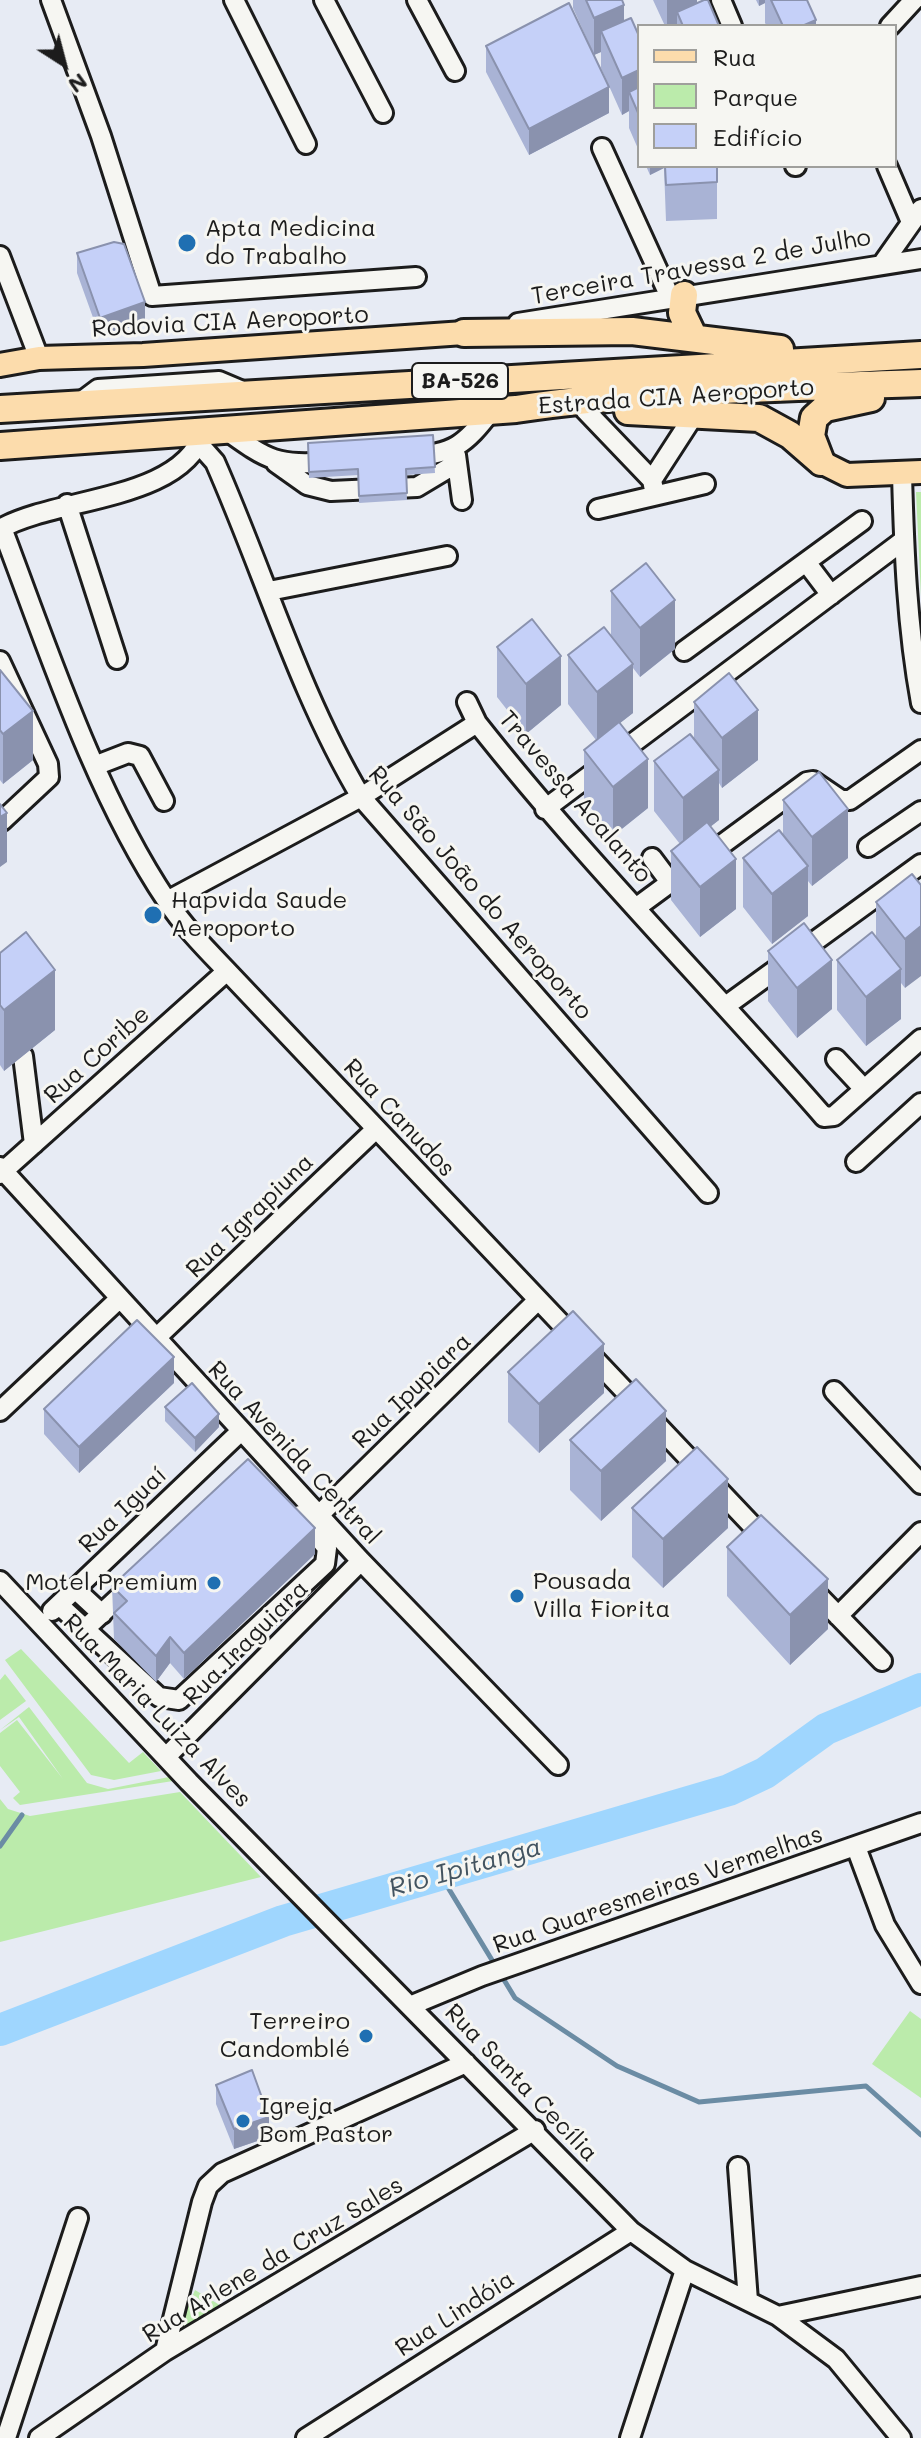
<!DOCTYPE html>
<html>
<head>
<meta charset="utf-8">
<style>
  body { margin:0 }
  #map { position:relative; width:921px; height:2438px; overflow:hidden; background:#e7ebf4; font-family:Mali,sans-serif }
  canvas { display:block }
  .legend { position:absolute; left:637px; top:24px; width:260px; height:144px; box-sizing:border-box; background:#f6f6f2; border:2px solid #9f9f9c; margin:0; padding:10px 14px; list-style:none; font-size:24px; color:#1c1c1c }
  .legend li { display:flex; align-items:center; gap:16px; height:40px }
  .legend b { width:40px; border:2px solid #9f9f9c }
  .north { position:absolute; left:24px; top:24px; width:80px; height:80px; -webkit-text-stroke:6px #f6f6f2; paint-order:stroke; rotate:144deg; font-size:22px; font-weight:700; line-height:32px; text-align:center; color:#1c1c1c }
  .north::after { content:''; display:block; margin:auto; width:28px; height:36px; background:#1c1c1c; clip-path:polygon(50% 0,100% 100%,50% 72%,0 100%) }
</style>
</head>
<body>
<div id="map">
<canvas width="921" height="2438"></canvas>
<ul class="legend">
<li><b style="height:10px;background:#fcdcac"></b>Rua</li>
<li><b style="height:22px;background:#bbebab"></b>Parque</li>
<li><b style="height:22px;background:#c5d0f8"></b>Edifício</li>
</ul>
<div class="north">N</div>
</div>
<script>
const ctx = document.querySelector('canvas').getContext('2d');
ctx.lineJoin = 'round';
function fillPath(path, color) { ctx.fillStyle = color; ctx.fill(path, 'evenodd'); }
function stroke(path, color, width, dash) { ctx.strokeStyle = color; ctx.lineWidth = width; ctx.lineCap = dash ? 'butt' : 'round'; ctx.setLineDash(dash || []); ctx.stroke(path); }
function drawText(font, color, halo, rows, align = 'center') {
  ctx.font = font + ' Mali,sans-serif'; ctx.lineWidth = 6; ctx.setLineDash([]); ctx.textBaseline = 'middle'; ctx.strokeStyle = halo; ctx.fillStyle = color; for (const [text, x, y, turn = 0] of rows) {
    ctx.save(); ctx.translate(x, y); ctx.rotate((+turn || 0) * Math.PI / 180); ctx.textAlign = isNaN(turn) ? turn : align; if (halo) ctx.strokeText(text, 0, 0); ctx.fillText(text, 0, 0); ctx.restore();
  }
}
fillPath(new Path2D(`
  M916,492h5v105z
  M21,1649l108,114 14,-11 18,19 -47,9 -23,-5 -86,-115z
  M5,1674l21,27 -26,19v-40z
  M29,1707l58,76 21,6 61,-12 4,4 -153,24 -7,-7 7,-6 -20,-26v-33l17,-13 46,59 -44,-62 -19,13z
  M180,1792l81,85 -261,65v-143l8,10 22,7z
  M910,2011l11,8v79l-49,-34z
  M195,2290l28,17 -48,31z`), '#bbebab');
stroke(new Path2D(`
  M0,1846l22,-31
  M441,1876l74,122 102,68 82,36 167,-16 55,49`), '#6b8ca4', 5);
stroke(new Path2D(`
  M0,2030l283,-109 446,-131 36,-17 61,-44 95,-40`), '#9fd6fe', 32);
const minor = new Path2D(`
  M51,0l50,136 51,160 264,-19
  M234,0l72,144
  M324,0l59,113
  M417,0l38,71
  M721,0l11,26
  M890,26l24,-26
  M602,148l68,149
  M795,166h1
  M887,166l24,56
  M0,256l39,102
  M883,263l38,-54
  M518,323l403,-64
  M78,404l20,-15 121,-8 26,11
  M585,410l67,70 3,15
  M223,428c46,33 52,38 110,34
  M199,444l16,18c49,111 84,231 146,335l347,396
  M456,455l6,45
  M410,457c43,-3 55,-12 81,-46
  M276,463l31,22 24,6 86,-4 40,-24
  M902,474c2,76 5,153 19,229
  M652,480l44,-68
  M67,504l50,155
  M598,509l107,-25
  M2,528c46,121 93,266 165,373 17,26 39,48 60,70l539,569
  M0,529c56,-32 181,-28 203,-96
  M806,562l25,33
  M269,591l178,-35
  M684,651l178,-130
  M0,661l48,103 1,13 -47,44
  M467,702l10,21
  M97,765l31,-12 12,3 24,45
  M545,809l359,-269
  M868,847l53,-36
  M652,858l18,24
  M167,901l194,-104 116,-74c108,137 232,262 347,394l10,-1 87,-77
  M637,907l170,-125 6,-1 28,19h9l71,-50
  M727,1005l194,-141
  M23,1056l11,88
  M836,1059l28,30
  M856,1162l65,-59
  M0,1167l361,394 197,204
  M0,1174l227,-203
  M156,1338l220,-209
  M834,1391l87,93
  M0,1411l119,-112
  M319,1515l218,-214
  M0,1581l189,201 442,449 54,39 93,46 58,43 65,79
  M811,1588l71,73
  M75,1589l27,25
  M59,1605l100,92 20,3 146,-136 2,-16 -27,-33
  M52,1611l189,-180
  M838,1616l83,-84
  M86,1628l43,-40
  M166,1757l195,-196
  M856,1847l29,78 36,59
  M412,2005l70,-29 439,-153
  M738,2167l10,134
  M778,2316l143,-30
  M165,2351l37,-149 6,-16 14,-13 244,-110
  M6,2438l72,-220
  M39,2438l126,-87 370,-221
  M306,2438l325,-207
  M630,2438l55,-168`);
const major = new Path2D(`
  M0,365l39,-7 104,-3 321,-22
  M821,462l26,13 74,-3`);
const highway = new Path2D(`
  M684,295l-2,18 12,25
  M464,333l168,-2 148,18
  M0,409l921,-54
  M628,411l131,7 31,17 31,27
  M0,446l516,-37c134,-20 270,-21 405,-26
  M821,462l-10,-26 3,-18 11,-10 46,-10`);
stroke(minor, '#1c1c1c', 24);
stroke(major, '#1c1c1c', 28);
stroke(highway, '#1c1c1c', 32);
stroke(minor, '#f6f6f2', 18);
stroke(major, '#fcdcac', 22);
stroke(highway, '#fcdcac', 26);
fillPath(new Path2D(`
  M573,0h49l2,20 15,16v115l-10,-23v-17l-7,4 -21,-47v-16l-7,3 -21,-47z
  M653,0h44v3l22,23h-54z
  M756,0h51l9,26h-49l-2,-3v-20l-6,3z
  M486,46l123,67 -80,42 -43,-83z
  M646,166h71v53l-51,2 -2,-53 -14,7z
  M77,253l68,69 -45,15 -23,-64z
  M433,435l2,38 -29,2 1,25 -48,3 -1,-28 -49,3 -1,-35z
  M611,591l64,58 -35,28 -7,-9v45l-13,10 28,85 -35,28 -29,-37v-49l12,-10 -28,-36v-49l43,-20z
  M497,647l64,58 -35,29 -29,-37z
  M0,670l33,90 -30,24 -3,-4z
  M694,702l64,58 -36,28 -3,-5v37l-9,7 26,82 -36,28 -29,-37v-49l9,-7 -26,-33v-50l40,-23z
  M783,800l65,58 -36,28 -4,-5v35l-36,28 -29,-37v-49l40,-23z
  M912,874l-7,114 -4,-5v36l-35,27 -29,-36v-50l39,-23v-35z
  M768,951l64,58 -35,29 -29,-37z
  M0,953l55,77 -51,41 -4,-6z
  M508,1372l96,21 -65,60 -31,-31z
  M174,1383l-95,90 -35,-39v-25z
  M165,1407l54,20 -24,25 -30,-31z
  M570,1440l96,21 -65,60 -31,-31z
  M632,1508l96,20 -65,60 -31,-31z
  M727,1547l101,82 -38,36 -63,-69z
  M315,1554l-131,125 -14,-16 -14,19 -42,-43 -2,-53z
  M216,2085l53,52 -35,12 -18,-45z`), '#a9b3d5');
fillPath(new Path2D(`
  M667,0h30v18l-20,-6v14h-10z
  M759,0h6v3l-6,3z
  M624,5v36l-23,-10v21l-7,3v-37z
  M816,20v6h-14z
  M639,70v37l-10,-15v19l-7,4v-37z
  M609,87v26l-80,42v-26z
  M650,166h14v2l-14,7z
  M145,302v20l-45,15v-19z
  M675,600v49l-35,28v-49z
  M561,656v49l-35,29v-50z
  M633,664v49l-36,28v-49z
  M758,710v50l-36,28v-50z
  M33,711v49l-30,24v-50z
  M648,759v49l-35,28v-49z
  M719,770v50l-36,28v-50z
  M848,809v49l-36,28v-49z
  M7,813v49l-7,5v-50z
  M736,859v50l-36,28v-50z
  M808,866v50l-36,28v-50z
  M921,926v50l-16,12v-49z
  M832,960v49l-35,29v-50z
  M901,969v50l-35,27v-49z
  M55,970v60l-51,41v-61z
  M604,1344v49l-65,60v-49z
  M174,1357v26l-95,90v-26z
  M666,1411v50l-65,60v-50z
  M219,1414v13l-24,25v-14z
  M728,1479v49l-65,60v-49z
  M315,1528v26l-131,125v-26z
  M828,1579v50l-38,36v-50z
  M170,1637v26l-14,19v-26z
  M269,2117v20l-35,12v-20z`), '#8a92ae');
const building = new Path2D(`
  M586,0h36l2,5 -30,13z
  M704,0h4l11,26h-36l-6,-14z
  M771,0h36l9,20 -14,6h-19z
  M569,3l40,84 -80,42 -43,-83z
  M631,18l8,18v34l-17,8 -21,-47z
  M639,87v28l-10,-23z
  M665,166h52v16l-51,3z
  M114,242l10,2 21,58 -45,16 -23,-65z
  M433,435l2,32 -29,2 1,24 -48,3 -1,-27 -49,3 -1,-29z
  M646,563l29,37 -35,28 -29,-37z
  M532,619l29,37 -35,28 -29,-37z
  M604,627l29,37 -36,28 -29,-37z
  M0,670l33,41 -30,23 -3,-4z
  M729,673l29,37 -36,28 -28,-36z
  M619,722l29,37 -35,28 -29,-37z
  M690,734l29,36 -36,28 -29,-37z
  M819,772l29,37 -36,28 -29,-37z
  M0,804l7,9 -7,4z
  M707,822l29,37 -36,28 -29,-36z
  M779,830l29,36 -36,28 -29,-36z
  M912,874l9,11v41l-16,13 -29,-37z
  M804,923l28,37 -35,28 -29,-37z
  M26,932l29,38 -51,40 -4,-5v-52z
  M872,932l29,37 -35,28 -29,-37z
  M573,1311l31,33 -65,60 -31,-32z
  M137,1320l37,37 -95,90 -35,-38z
  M636,1379l30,32 -65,60 -31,-31z
  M192,1383l27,31 -24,24 -30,-31z
  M697,1447l31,32 -65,60 -31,-31z
  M248,1459l67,69 -131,125 -14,-16 -14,19 -42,-43 13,-12 -15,-15z
  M761,1515l67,64 -38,36 -63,-68z
  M252,2070l17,47 -35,12 -18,-44z`);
fillPath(building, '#c5d0f8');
stroke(building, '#8a92ae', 2);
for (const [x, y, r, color] of [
  [187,243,10,"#1f6fb2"],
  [153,915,10,"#1f6fb2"],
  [214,1583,8,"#1f6fb2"],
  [517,1596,8,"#1f6fb2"],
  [366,2036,8,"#1f6fb2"],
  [243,2121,8,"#1f6fb2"]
]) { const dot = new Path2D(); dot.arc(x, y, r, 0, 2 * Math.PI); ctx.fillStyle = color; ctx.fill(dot); stroke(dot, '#f6f6f2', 3); }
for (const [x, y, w] of [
  [460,381,96]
]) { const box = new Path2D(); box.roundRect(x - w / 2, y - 18, w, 36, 6); ctx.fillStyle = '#f6f6f2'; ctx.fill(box); stroke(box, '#1c1c1c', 2); }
drawText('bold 22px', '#1c1c1c', null, [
  ["BA-526",460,381]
]);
drawText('24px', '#1c1c1c', '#f6f6f2', [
  ["Apta Medicina",205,229],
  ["do Trabalho",205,257],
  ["Hapvida Saude",171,901],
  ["Aeroporto",171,929],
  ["Pousada",533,1582],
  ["Villa Fiorita",533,1610],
  ["Motel Premium",198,1583,"right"],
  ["Terreiro",350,2022,"right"],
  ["Candomblé",350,2050,"right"],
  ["Igreja",259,2107],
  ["Bom Pastor",259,2135]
], 'left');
drawText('24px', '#1c1c1c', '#f6f6f2', [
  ["Terceira Travessa 2 de Julho",701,267,-10],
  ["Rodovia CIA Aeroporto",230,322,-3],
  ["Estrada CIA Aeroporto",676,397,-4],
  ["Travessa Acalanto",575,797,49],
  ["Rua São João do Aeroporto",480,893,49],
  ["Rua Coribe",97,1055,-42],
  ["Rua Canudos",399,1118,47],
  ["Rua Igrapiuna",250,1216,-44],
  ["Rua Ipupiara",412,1391,-44],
  ["Rua Avenida Central",294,1453,47],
  ["Rua Iguaí",123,1510,-44],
  ["Rua Iraguiara",246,1643,-45],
  ["Rua Maria Luiza Alves",157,1711,46],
  ["Rua Quaresmeiras Vermelhas",658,1890,-19],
  ["Rua Santa Cecília",521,2083,46],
  ["Rua Arlene da Cruz Sales",273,2260,-31],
  ["Rua Lindóia",455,2314,-33]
]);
drawText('italic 26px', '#435460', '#f6f6f2', [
  ["Rio Ipitanga",465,1868,-16]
]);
</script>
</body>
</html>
